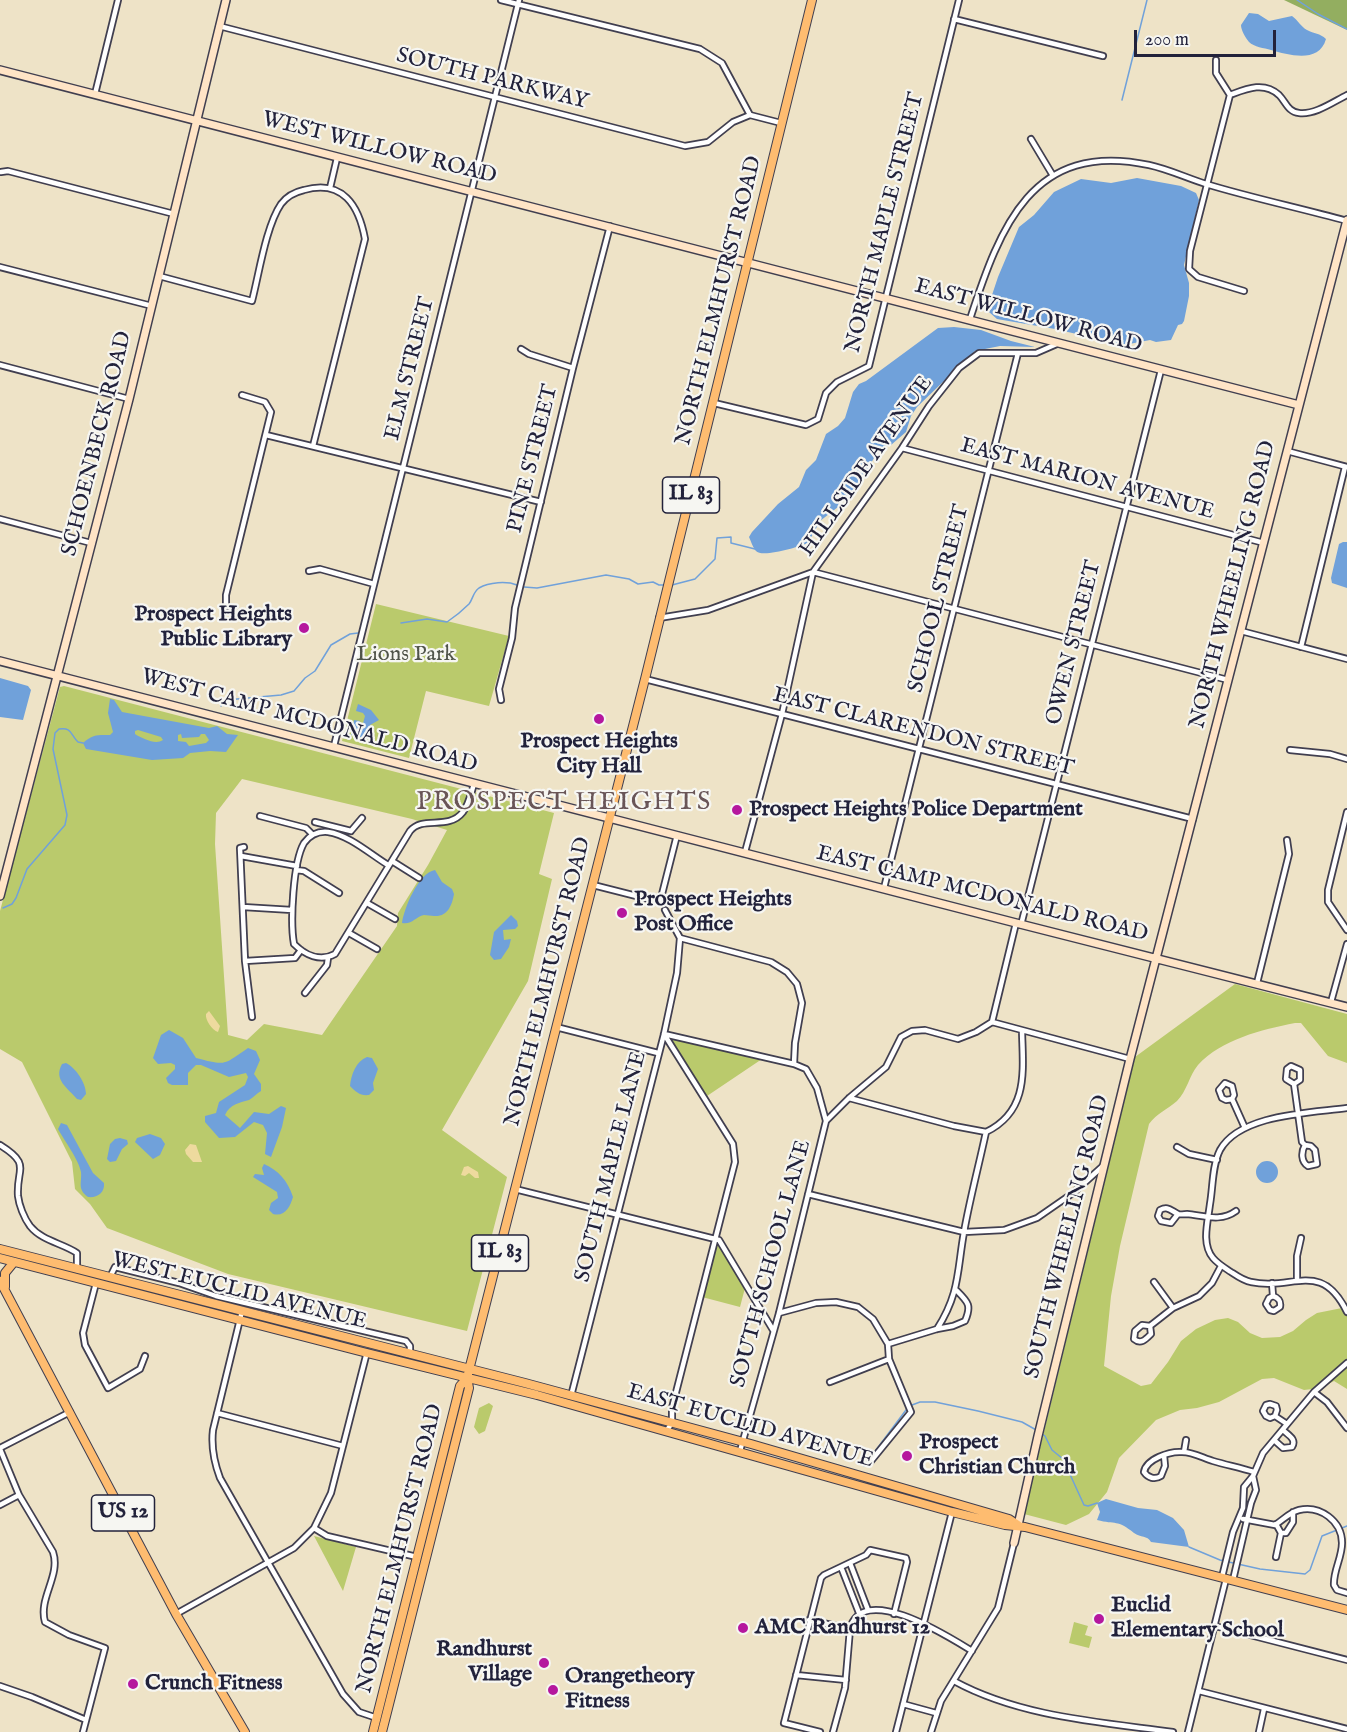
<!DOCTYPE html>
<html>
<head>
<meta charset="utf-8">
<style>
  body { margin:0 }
  #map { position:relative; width:1347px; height:1732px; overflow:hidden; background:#eee3c7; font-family:"IM FELL English",serif }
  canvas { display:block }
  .scale { position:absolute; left:1134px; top:30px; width:142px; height:27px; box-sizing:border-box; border:3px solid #22223b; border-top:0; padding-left:8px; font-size:18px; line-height:21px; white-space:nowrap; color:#22223b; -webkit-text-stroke:4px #f6f6f2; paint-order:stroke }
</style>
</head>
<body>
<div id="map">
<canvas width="1347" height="1732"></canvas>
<div class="scale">200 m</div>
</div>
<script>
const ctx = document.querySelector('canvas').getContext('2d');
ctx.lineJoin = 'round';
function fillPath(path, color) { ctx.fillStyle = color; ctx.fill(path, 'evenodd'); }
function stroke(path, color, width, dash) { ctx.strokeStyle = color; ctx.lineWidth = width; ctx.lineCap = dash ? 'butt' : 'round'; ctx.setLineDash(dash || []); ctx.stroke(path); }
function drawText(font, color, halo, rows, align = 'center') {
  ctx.font = font + ' "IM FELL English",serif'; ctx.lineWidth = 4.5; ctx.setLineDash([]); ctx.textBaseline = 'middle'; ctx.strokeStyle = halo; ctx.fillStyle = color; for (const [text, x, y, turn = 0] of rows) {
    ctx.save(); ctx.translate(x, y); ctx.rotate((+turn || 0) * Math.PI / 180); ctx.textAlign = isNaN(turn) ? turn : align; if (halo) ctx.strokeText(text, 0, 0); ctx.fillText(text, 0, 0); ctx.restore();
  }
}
fillPath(new Path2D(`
  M376,604l133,32 -20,70 -63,-15 -17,67 -67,-17z
  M64,686l490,127 -15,61 13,5 -24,102 -86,149 65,47 -40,154 -239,-57 -121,-46 -17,-24 -15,-15 -3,-27 -50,-100 -22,-13v-138l60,-224zM242,779l170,40 35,11 -19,35 -30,48 -1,13 -75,109 -58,-11 -17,16 -19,-5 -13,-191 1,-31z
  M1235,984l112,30v49l-19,-7 -27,-33h-6c-34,7 -73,16 -97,42 -9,11 -11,26 -21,36 -10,9 -20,12 -28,23l-29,122 -9,50 -7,70 37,20 10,-2 17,-22 13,-21 15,-12 19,-9 13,-2 10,4 12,11 12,5 18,-1 13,-6 13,-11 11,-7 30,-6v82l-13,-8 -13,7 -17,2 -30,-12 -12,1 -43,23 -22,6 -17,2 -24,10 -37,38 -12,34 -18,22 -23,11 -42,-11 111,-457z
  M675,1037l2,1 85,21 -55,37 -35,-55z
  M719,1244l26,44 -5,19 -38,-10 13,-51z
  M489,1403l4,3 -8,25 -6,3 -5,-7 5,-19z
  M314,1536l42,11 -13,44z
  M1074,1622l14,4 -3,9 7,2 -3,11 -20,-5z`), '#baca6c');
fillPath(new Path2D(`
  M1284,0h63v30z`), '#93ae60');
fillPath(new Path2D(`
  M209,1011l11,15 -2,6c-6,-2 -13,-12 -12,-18z
  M190,1144l6,1 6,17h-9l-7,-8 -1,-4z
  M468,1166l10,6 1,6h-4l-6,-5 -4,3 -4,-1 3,-8z`), '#eeda9e');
fillPath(new Path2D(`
  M1249,13l9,1 11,7 23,-5c6,4 9,11 15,14 7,4 13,3 19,9 -7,25 -37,16 -55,11 -7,-2 -17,-3 -22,-8 -4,-5 -8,-12 -8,-17z
  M1137,178l44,8 15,7 3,7 -15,65 5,18v13l-5,25 -2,3 -4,1 -7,15 -15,2 -6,-2 -26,5 -69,-16 -58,-10 -8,-7 1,-11 8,-24 21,-50 15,-12 20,-23 27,-13 30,4z
  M954,327l27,3 30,11 24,6 -35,-1 -25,5 -58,56 -6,9 -5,16 -15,13 -8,2 -9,11 -15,26 -21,23 -18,14 -12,22c-9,4 -46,15 -52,8 -3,-3 -5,-10 -7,-14l3,-5 26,-28 21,-17 7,-17 10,-10 10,-26 12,-8 7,-8 8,-26 6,-8 7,-3 72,-53z
  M1343,542h4v46l-15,-5 -1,-5 8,-34z
  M0,678l28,8 3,4 -8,30 -23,-3z
  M110,699l4,1 8,12 87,16 8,-2 10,8 11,1 -12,17 -16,-1 -20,2 -7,5 -31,2 -66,-11 -3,-6c10,-9 15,-8 27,-8l3,-3 -5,-19zM138,730l23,7 2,3c-7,5 -20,-1 -28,-6v-3zM181,734l1,4 17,-1 2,-3h4l4,6 -3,3 -17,3 -3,-4 -8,-1v-6z
  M358,704l13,6 8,10 -9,5 -3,14 -16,-4 3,-15 6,1 -1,5 3,1 3,-11 -2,-3 -7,-2z
  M435,870l7,12 10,7 2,5c-2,11 -6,23 -20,22 -3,0 -7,-1 -10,-1 -9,2 -12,10 -22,8 2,-14 16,-50 33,-53z
  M511,915l6,6 1,5 -3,3 -12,1 1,10 7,-1 -2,8 -8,12 -7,1 -4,-5 4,-23z
  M169,1030l14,8 13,20c31,8 27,7 52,-10l8,3 4,9 -6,14 7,10v7c-4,2 -8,7 -12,9 -10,3 -19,4 -24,15l15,13 14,-16 15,2 12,-8 5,2 -4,19 -11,30 -6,-3 2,-21 -4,-8 -9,-3 -19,15 -16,1 -14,-16v-6l11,-3 3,-11 26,-17 3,-8 -2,-4 -17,4 -28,-12h-5l-8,8v12h-16l-4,-2 -2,-5 9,-9v-4l-4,-2 -13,1 -5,-6 8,-23z
  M367,1057l5,1 6,11 -5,14 1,7 -5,5c-9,1 -13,-3 -19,-9 1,-11 6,-25 17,-29z
  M66,1063c10,5 20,20 20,31l-5,6 -4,-1c-9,-11 -24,-19 -15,-35z
  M61,1123l6,2 26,48 11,10c1,10 -7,15 -16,14 -11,-8 -6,-14 -7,-25 -2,-12 -17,-32 -23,-43z
  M150,1134l11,4 4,6 -5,11 -7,4 -18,-17 2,-4z
  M120,1138l7,2 1,4 -6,5 -6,12 -6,1 -3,-3 3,-15 5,-5z
  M1256 1172a11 11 0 1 1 22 0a11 11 0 1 1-22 0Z
  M264,1164c14,6 24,17 29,33 -3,10 -8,20 -20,17l-4,-4 2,-7 7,-5 -1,-6 -24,-15 2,-3 9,1 -2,-7z
  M1106,1499l32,9 19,2 16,8 11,12 5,17 -38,-5c-4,-7 -10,-4 -17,-9 -17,-14 -18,-8 -37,-13l3,-8 -3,-9z`), '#70a1da');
stroke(new Path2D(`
  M1297,0l21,14 29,15
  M1122,100l25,-100
  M672,585l23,-6 20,-20 2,-21 14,-1v6l24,6
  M524,587l13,1 69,-13 23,4 9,5 15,-2 6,3h6
  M401,623l26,-4 20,3c6,-4 17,-13 22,-18 4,-5 4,-12 10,-16 10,-6 28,-7 38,-3
  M221,706l5,-6 55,-5 13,-4 11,-13 10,-7 16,-26 19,-11 8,-1
  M3,908l9,-4 4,-6 11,-29 38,-44 2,-10 -14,-66 2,-16 4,-4c13,-2 11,5 19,13l5,1
  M912,1405l8,-3h15l43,9 44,11 16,9
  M1042,1434l3,2 7,14 11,9 21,46 4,1 9,-3
  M864,1466l42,-56
  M1342,1528l5,-2
  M1189,1547l31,13 40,9 45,5 5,-4 12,-34 15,-6`), '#70a1da', 1.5);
const street = new Path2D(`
  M501,0l199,49 22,14 28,52 31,8
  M954,19l149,37
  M219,26l466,120 23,-4 25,-20 17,-7
  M1216,60v13l14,22
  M95,94l23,-94
  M1230,95l-40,156 -1,18 9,8 46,14
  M1230,95c16,-6 34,-14 49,0 7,7 9,17 20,18 16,2 34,-11 48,-18
  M1031,139l21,35
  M1,172l7,-1 166,43
  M330,188l7,-30
  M0,267l152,39
  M159,276l93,25c7,-27 14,-75 29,-97 6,-8 14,-12 23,-14 39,-11 55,16 61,49l-52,207
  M970,319c30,-92 62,-179 179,-154 19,4 38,13 57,19 46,14 94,24 141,37
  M521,349l8,5 44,14
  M0,365l129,34
  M714,403l92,22 12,-6 8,-26 11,-11 32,-16 90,-366
  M266,435l275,67
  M902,448l362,95
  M1287,451l60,16
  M0,519l91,24
  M309,571l11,-2 54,15
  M226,607v-12l45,-183 -6,-10 -23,-7
  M659,618l49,-8 105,-38 89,-124 27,-42 30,-38 20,-15h57l23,-10
  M1241,631l106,28
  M1301,647l44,-180
  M645,679l548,140
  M501,700l-2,-11 13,-51 3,-30 58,-240 37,-142
  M334,746l185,-746
  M1290,750l40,4 17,5
  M1347,812l-19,78v12l19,28
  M260,816l46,12 6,6
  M315,822l36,9
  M351,831l11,-13
  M244,847l-4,1 5,113 7,56
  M745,852l37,-138 31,-142 415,108
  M241,856l56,10
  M392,861l27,17
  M388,865c-18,-11 -39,-30 -60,-33 -10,-1 -18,3 -24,11 -11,19 -14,79 -10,101 11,11 26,18 41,10l75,-123c13,-16 38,0 53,-19 6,-8 8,-19 11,-28
  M296,870l8,1 35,22
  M593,885l67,17 17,-67
  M884,888l134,-535
  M367,903l28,16
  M243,907l49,3
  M665,910l15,28 91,24 16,10 10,12 5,19 -7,40 -1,21 12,5 11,19 9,33
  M1021,925l140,-555
  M349,933l28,16
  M245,961l50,-3 6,-8
  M1257,983l32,-129 -2,-14
  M305,993l22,-28 1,-7
  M1331,1002l16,-58
  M992,1022l24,-99
  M556,1027l102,26
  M664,1034l69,110 2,18 -63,246v15l-5,7
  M664,1034l130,30
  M1294,1084l6,-4v-10l-9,-4 -4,3 -1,10 8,5 8,58 3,3 6,1 4,4 2,14 -9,2c-7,-4 -7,-14 -3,-21
  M849,1098l105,28 32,6c43,-21 37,-61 36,-101
  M1232,1099l2,-4 -2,-9 -7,-3 -6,7 3,8 4,2 6,-1 13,29
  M1347,1108c-36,5 -107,6 -127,42 -8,16 -7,37 -10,54 -2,17 -9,40 3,54 5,6 12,10 18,14 6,4 13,9 20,10 42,9 70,-23 96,30
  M0,1145c32,20 16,23 18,51 1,9 6,22 12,30 12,15 32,17 47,27v17
  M1177,1147l12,7 28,6
  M515,1189l204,51 54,90
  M808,1194l156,38 40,-2 33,-12 36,-25 30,-27
  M1178,1214l-7,9 -10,-2 -3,-5 2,-6c8,-4 10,0 18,4 1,1 7,0 9,0 18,2 34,8 49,-3
  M110,1277l5,-10 64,16 37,13 190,45 4,5v9
  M1297,1280v-24l4,-18
  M1154,1282l19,26
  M96,1283l-13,50 2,12 23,43 32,-19 5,-13
  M1272,1283l1,13 -4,2 -3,6 4,6 4,1 6,-4c1,-6 -1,-9 -7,-11
  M242,1311l-29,119c-2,17 1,32 7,48l123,216 16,18 18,6
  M779,1313l37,-10 20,-1 22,5 15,12 15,25 1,15 22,53 -40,49
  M1150,1326l-8,-1 -7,6 -1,8c7,6 12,0 17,-5l-1,-8 23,-18 26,-12 13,-13 9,-17
  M937,1329c23,-36 20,-58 27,-97 6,-34 15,-67 22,-100
  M888,1344l49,-15 16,-3 12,-5c7,-16 3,-19 -9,-31
  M830,1382l59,-23
  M1314,1392l13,10 20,26
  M571,1396l93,-362 13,-61 3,-35
  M217,1413l126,33
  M1275,1416l2,-6 -1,-4 -6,-2 -4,1 -3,6 3,5 4,2 5,-2 12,8
  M1274,1440l9,8 9,-1c5,-8 -4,-12 -9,-17
  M0,1448l70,-36
  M0,1449l19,46 34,57c8,24 -15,46 -8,70l24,13 36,13 -22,84
  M740,1451l39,-138 47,-192 23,-23 37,-31 15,-30 11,-6 13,-1 33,9 18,-7 16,-10 138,37
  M1184,1452l2,-12
  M1164,1455l1,11 -4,10c-6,4 -13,2 -17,-4 2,-13 26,-21 38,-20 11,0 21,6 31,9 14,4 28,7 41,11
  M0,1505l19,-10
  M1243,1519l32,6c8,-5 15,-13 24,-15 21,-5 43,11 43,33 0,15 -9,28 -8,42l3,5 10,3
  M1276,1524l5,9h5l7,-11v-10
  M314,1528l13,8 90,21
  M1276,1557l5,-24
  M850,1563l18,47
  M841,1567l18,46
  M1222,1577l11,-45 10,-24 1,-21 9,-11 10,-23 51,-61 33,-29
  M1233,1580l18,-77 5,-13 -3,-14
  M176,1614l118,-66 20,-20 17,-35 36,-141
  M809,1620l41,9
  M1215,1626l132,34
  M796,1675l50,5
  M954,1681c66,36 146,41 219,51
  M0,1686l32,11 54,23
  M1199,1691l148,38
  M903,1704l33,9
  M820,1732l-36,-9 37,-145 3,-3 42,-20 4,-5 36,8 1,4 -13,52
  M833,1732l12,-44 5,-59c12,-48 99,8 122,22
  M896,1732l56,-220
  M931,1732l10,-31 57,-93 16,-65
  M1188,1732l38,-153
  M1259,1732l5,-23`);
const secondary = new Path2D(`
  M0,70l1299,335
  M0,661l1016,262 331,84
  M0,896l129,-497 97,-399
  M1014,1543l24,-107 92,-377 217,-839`);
const primary = new Path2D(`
  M0,1249l525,134 226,61 258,75 9,6
  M0,1258l367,95 170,42 415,117 53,13 20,2 322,83
  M0,1281l176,333 69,118
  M5,1287v-14l9,-11
  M373,1732l87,-346 7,-8
  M382,1732l87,-344 -2,-10 2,-8 176,-691 167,-679`);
stroke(street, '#413f50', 8);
stroke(secondary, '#413f50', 10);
stroke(primary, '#413f50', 10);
stroke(street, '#fff', 4.5);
stroke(secondary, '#ffe4c6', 7);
stroke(primary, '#febc70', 8);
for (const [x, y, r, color] of [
  [304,628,6,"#b5179e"],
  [599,719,6,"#b5179e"],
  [737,810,6,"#b5179e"],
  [622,913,6,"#b5179e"],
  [907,1456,6,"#b5179e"],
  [1099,1619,6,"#b5179e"],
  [743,1628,6,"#b5179e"],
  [544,1663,6,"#b5179e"],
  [133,1684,6,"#b5179e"],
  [553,1690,6,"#b5179e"]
]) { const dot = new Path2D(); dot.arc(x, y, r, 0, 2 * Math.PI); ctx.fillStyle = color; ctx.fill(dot); stroke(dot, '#f6f6f2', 2); }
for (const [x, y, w] of [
  [691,495,57],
  [500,1253,57],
  [123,1513,63]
]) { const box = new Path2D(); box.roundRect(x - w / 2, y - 18, w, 36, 4.5); ctx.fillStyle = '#f6f6f2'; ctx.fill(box); stroke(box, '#22223b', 1.5); }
drawText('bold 21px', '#22223b', null, [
  ["IL 83",691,495],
  ["IL 83",500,1253],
  ["US 12",123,1513]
]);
drawText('22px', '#22223b', '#f6f6f2', [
  ["SOUTH PARKWAY",492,80,14],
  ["WEST WILLOW ROAD",379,149,14],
  ["NORTH MAPLE STREET",886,223,-76],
  ["NORTH ELMHURST ROAD",720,301,-76],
  ["EAST WILLOW ROAD",1028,317,15],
  ["ELM STREET",411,369,-76],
  ["SCHOENBECK ROAD",98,444,-76],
  ["PINE STREET",534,459,-76],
  ["HILLSIDE AVENUE",867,467,-55],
  ["EAST MARION AVENUE",1087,480,15],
  ["NORTH WHEELING ROAD",1234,585,-76],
  ["SCHOOL STREET",940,599,-76],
  ["OWEN STREET",1075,643,-76],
  ["WEST CAMP MCDONALD ROAD",309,722,15],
  ["EAST CLARENDON STREET",923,733,14],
  ["EAST CAMP MCDONALD ROAD",982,895,14],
  ["NORTH ELMHURST ROAD",549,982,-76],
  ["SOUTH MAPLE LANE",612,1167,-76],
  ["SOUTH WHEELING ROAD",1068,1237,-76],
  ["SOUTH SCHOOL LANE",772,1264,-75],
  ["WEST EUCLID AVENUE",239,1292,14],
  ["EAST EUCLID AVENUE",750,1427,16],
  ["NORTH ELMHURST ROAD",401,1549,-76]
]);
drawText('bold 22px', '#22223b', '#f6f6f2', [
  ["Prospect Heights",292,615,"right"],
  ["Public Library",292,640,"right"],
  ["Prospect Heights",599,742,"center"],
  ["City Hall",599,767,"center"],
  ["Prospect Heights Police Department",749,810],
  ["Prospect Heights",634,900],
  ["Post Office",634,925],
  ["Prospect",919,1443],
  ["Christian Church",919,1468],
  ["Euclid",1111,1606],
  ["Elementary School",1111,1631],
  ["AMC Randhurst 12",755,1628],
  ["Randhurst",532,1650,"right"],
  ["Village",532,1675,"right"],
  ["Orangetheory",565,1677],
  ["Fitness",565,1702],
  ["Crunch Fitness",145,1684]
], 'left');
drawText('22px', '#50544a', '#f6f6f2', [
  ["Lions Park",406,655]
]);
ctx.letterSpacing = '1.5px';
drawText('26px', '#695557', '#f6f6f2', [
  ["PROSPECT HEIGHTS",564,804]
]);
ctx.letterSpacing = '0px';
</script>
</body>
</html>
